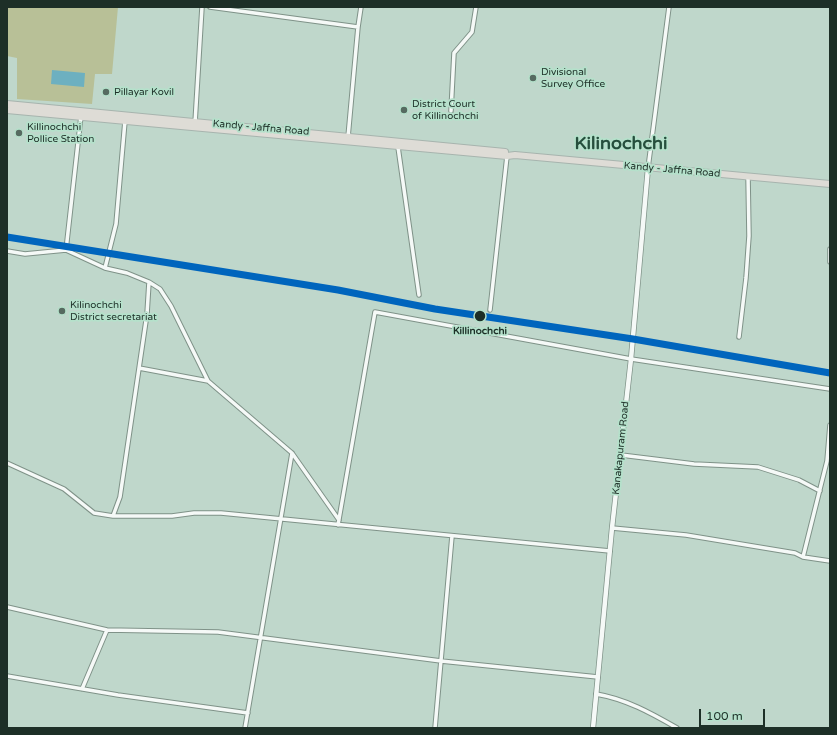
<!DOCTYPE html>
<html>
<head>
<meta charset="utf-8">
<style>
  body { margin:0 }
  #map { position:relative; width:837px; height:735px; overflow:hidden; background:#bfd7cb; font-family:"Varela Round",sans-serif }
  canvas { display:block }
  .frame { position:absolute; inset:0; border:8px solid #1d2f27; pointer-events:none }
  .scale { position:absolute; left:699px; top:709px; width:66px; height:18px; box-sizing:border-box; border:2px solid #1d2f27; border-top:0; padding-left:5px; font-size:12px; line-height:14px; white-space:nowrap; color:#1d2f27; -webkit-text-stroke:3px #b5e1cb; paint-order:stroke }
</style>
</head>
<body>
<div id="map">
<canvas width="837" height="735"></canvas>
<div class="frame"></div>
<div class="scale">100 m</div>
</div>
<script>
const ctx = document.querySelector('canvas').getContext('2d');
ctx.lineJoin = 'round';
function fillPath(path, color) { ctx.fillStyle = color; ctx.fill(path, 'evenodd'); }
function stroke(path, color, width, dash) { ctx.strokeStyle = color; ctx.lineWidth = width; ctx.lineCap = dash ? 'butt' : 'round'; ctx.setLineDash(dash || []); ctx.stroke(path); }
function drawText(font, color, halo, rows, align = 'center') {
  ctx.font = font + ' "Varela Round",sans-serif'; ctx.lineWidth = 3.5; ctx.setLineDash([]); ctx.textBaseline = 'middle'; ctx.strokeStyle = halo; ctx.fillStyle = color; for (const [text, x, y, turn = 0] of rows) {
    ctx.save(); ctx.translate(x, y); ctx.rotate((+turn || 0) * Math.PI / 180); ctx.textAlign = isNaN(turn) ? turn : align; if (halo) ctx.strokeText(text, 0, 0); ctx.fillText(text, 0, 0); ctx.restore();
  }
}
fillPath(new Path2D(`
  M7,7h111l-6,67h-17l-3,30 -75,-5v-41l-10,-2z`), '#b8c097');
fillPath(new Path2D(`
  M52,70l33,3 -1,14 -33,-3z`), '#6db0c0');
const minor = new Path2D(`
  M210,7l148,20
  M451,111l3,-58 18,-21 4,-25
  M81,116l-15,134 39,18 11,-44 9,-103
  M195,123l7,-116
  M348,137l10,-110 3,-20
  M398,147l21,148
  M648,168l21,-161
  M830,249v13
  M7,251l18,3 41,-4
  M149,282l11,7 11,17 37,75 84,72 47,67
  M490,310l17,-154
  M739,337l7,-59 3,-42 -1,-60
  M139,368l69,13
  M621,455l73,9 64,3 41,13 21,11
  M7,463l57,26 30,24 19,3 7,-19 27,-183 2,-32 -22,-9 -22,-5
  M113,516h59l22,-3h27l389,38
  M338,525l37,-213 256,47 199,30
  M612,528l74,7 109,18 8,4 27,4
  M803,557l24,-96 3,-36
  M7,607l100,23 111,2 223,29 157,16
  M7,676l111,19 130,18
  M82,689l25,-59
  M596,694c30,5 55,19 81,34
  M245,728l47,-275
  M435,728l17,-192`);
const tertiary = new Path2D(`
  M593,728l19,-200 19,-169 17,-191`);
const trunk = new Path2D(`
  M7,104l498,48
  M7,110l500,46 8,-1 315,29`);
stroke(minor, '#7f9288', 5.5);
stroke(tertiary, '#7f9288', 6);
stroke(trunk, '#a7b4ae', 8);
stroke(minor, '#f5f9f7', 3.5);
stroke(tertiary, '#f5f9f7', 4.5);
stroke(trunk, '#dedcd6', 6);
stroke(new Path2D(`
  M7,237l331,53 97,19 198,30 197,34`), '#0065bd', 7);
for (const [x, y, r, color] of [
  [533,78,4,"#566a60"],
  [106,92,4,"#566a60"],
  [404,110,4,"#566a60"],
  [19,133,4,"#566a60"],
  [62,311,4,"#566a60"],
  [480,316,6,"#1d2f27"]
]) { const dot = new Path2D(); dot.arc(x, y, r, 0, 2 * Math.PI); ctx.fillStyle = color; ctx.fill(dot); stroke(dot, '#b5e1cb', 1.5); }
drawText('10px', '#1d2f27', '#b5e1cb', [
  ["Divisional",541,72],
  ["Survey Office",541,84],
  ["Pillayar Kovil",114,92],
  ["District Court",412,104],
  ["of Killinochchi",412,116],
  ["Killinochchi",27,127],
  ["Pollice Station",27,139],
  ["Kilinochchi",70,305],
  ["District secretariat",70,317]
], 'left');
drawText('10px', '#1d2f27', '#b5e1cb', [
  ["Kandy - Jaffna Road",261,128,5],
  ["Kandy - Jaffna Road",672,170,5],
  ["Kanakapuram Road",621,448,-84]
]);
drawText('bold 10px', '#1d2f27', '#b5e1cb', [
  ["Killinochchi",480,331]
]);
drawText('bold 18px', '#264f3d', '#b5e1cb', [
  ["Kilinochchi",621,144]
]);
</script>
</body>
</html>
